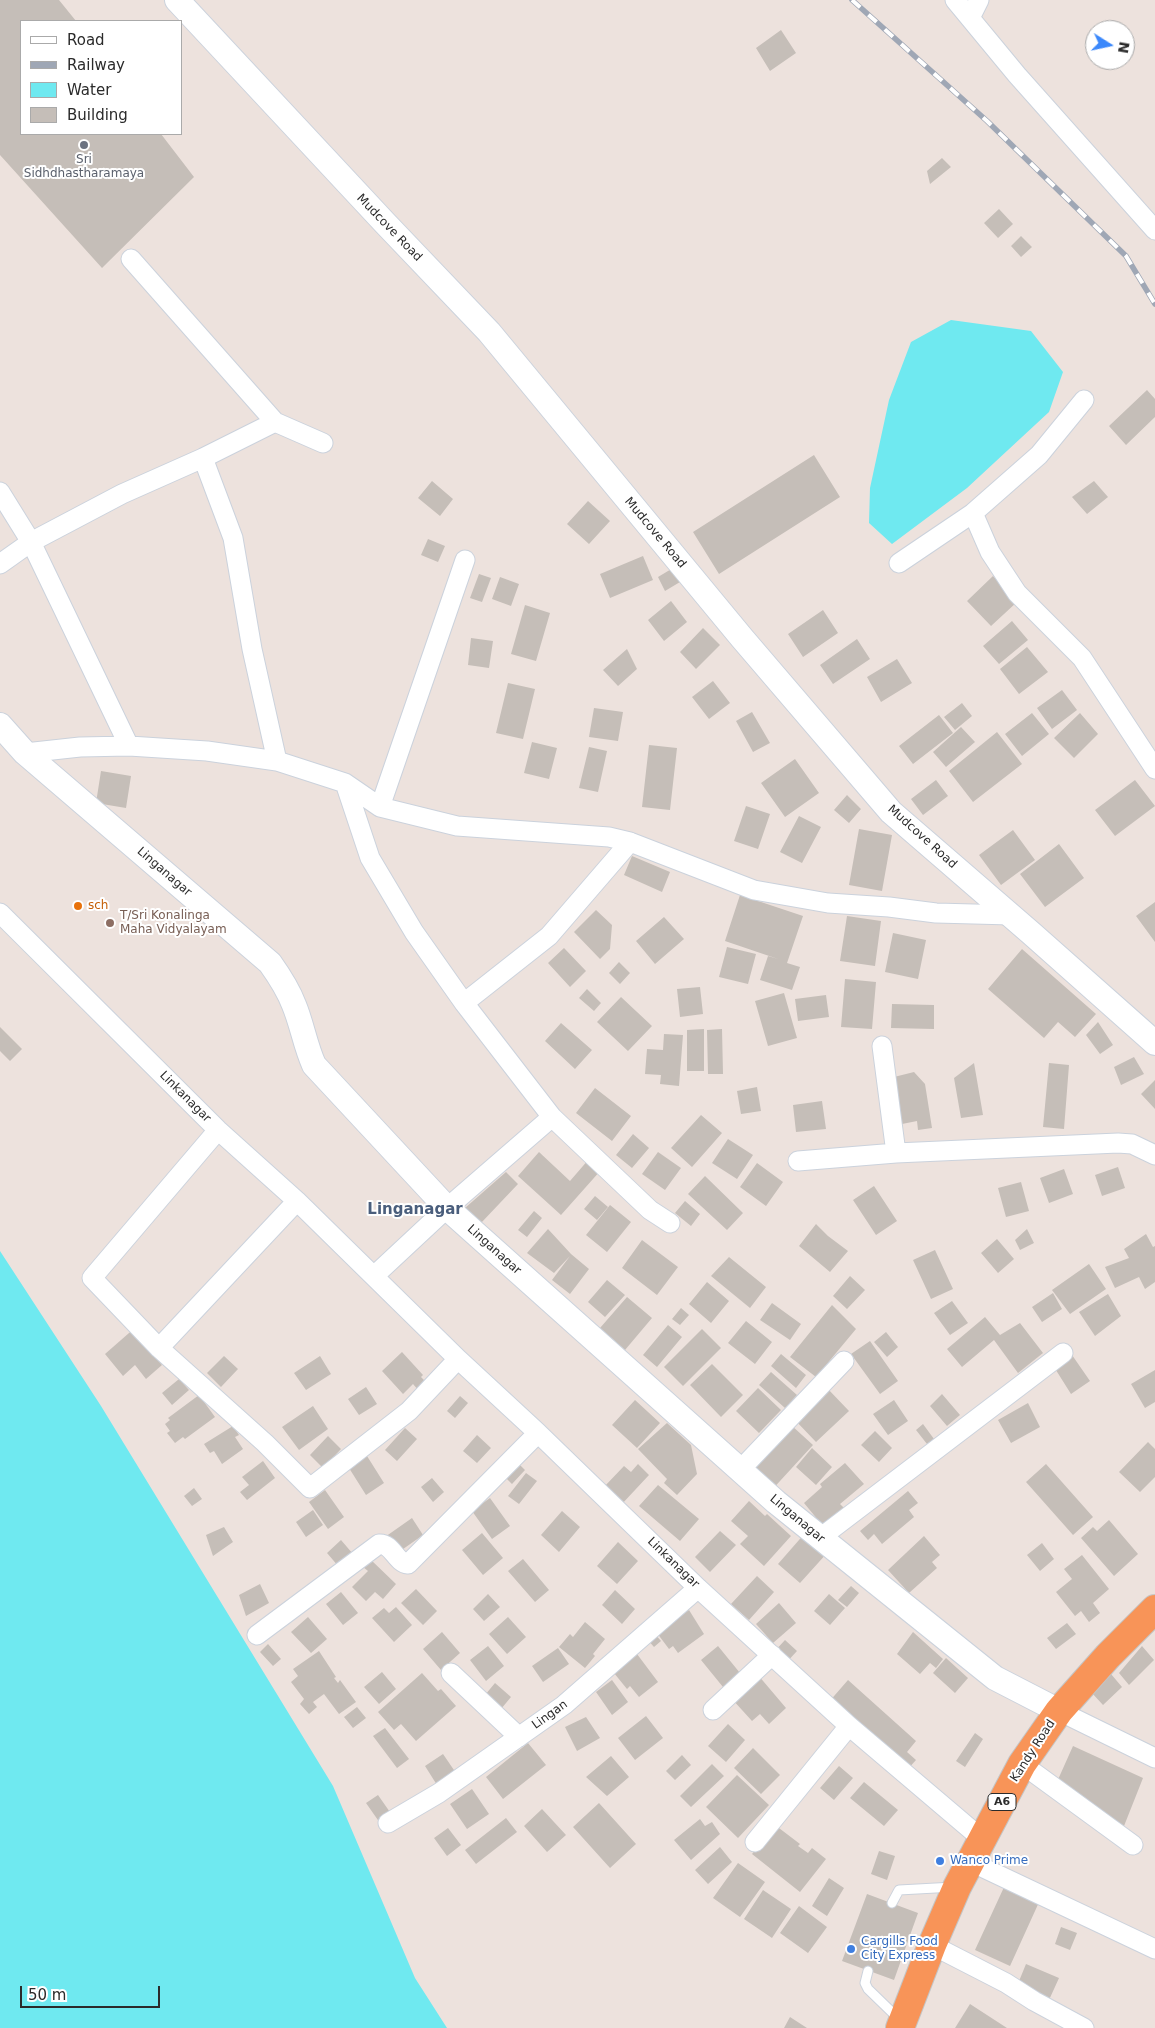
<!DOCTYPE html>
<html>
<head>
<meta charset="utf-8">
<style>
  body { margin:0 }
  #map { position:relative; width:1155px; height:2028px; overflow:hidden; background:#ede2dd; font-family:"DejaVu Sans",sans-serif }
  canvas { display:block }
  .legend { position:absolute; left:20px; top:20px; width:162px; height:115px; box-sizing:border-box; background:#fff; border:1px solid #aaa; margin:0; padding:6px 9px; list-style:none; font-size:15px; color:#2b2b2b }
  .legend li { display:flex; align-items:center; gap:10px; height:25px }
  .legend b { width:25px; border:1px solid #aaa }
  .north { position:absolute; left:1085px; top:20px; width:50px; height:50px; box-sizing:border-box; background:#fff; border:1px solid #aaa; border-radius:50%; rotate:100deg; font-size:14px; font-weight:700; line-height:20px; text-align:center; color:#2b2b2b }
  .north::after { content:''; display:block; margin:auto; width:18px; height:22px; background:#3b88fb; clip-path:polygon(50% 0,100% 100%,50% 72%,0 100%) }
  .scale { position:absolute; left:20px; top:1986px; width:140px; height:22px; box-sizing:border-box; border:2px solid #2b2b2b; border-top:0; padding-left:6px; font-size:15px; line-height:18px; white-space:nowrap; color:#2b2b2b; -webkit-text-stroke:4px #fff; paint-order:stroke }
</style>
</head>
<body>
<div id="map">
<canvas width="1155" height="2028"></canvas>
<ul class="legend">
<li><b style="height:6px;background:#fff"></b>Road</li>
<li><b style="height:6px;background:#9fa7b5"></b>Railway</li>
<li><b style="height:14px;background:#6fe9f0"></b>Water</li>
<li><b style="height:14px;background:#c5beb8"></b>Building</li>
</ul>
<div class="north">N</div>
<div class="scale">50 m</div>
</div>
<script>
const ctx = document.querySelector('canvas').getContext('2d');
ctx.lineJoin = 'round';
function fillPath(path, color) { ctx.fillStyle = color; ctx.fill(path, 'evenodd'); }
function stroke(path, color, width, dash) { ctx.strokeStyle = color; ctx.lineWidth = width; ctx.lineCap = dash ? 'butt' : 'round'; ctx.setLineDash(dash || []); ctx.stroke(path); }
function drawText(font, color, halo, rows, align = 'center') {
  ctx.font = font + ' "DejaVu Sans",sans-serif'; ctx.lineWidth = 4; ctx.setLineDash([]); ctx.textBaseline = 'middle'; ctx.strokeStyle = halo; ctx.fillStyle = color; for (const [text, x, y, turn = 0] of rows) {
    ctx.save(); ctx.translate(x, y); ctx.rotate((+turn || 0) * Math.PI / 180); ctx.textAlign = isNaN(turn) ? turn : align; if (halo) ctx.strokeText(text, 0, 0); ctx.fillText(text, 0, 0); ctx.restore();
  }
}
fillPath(new Path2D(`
  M951,320l80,11 32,41 -14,40 -82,76 -75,56 -23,-21 1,-35 19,-88 22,-58z
  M0,1251l101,155 232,380 82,192 32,50h-447z`), '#6fe9f0');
fillPath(new Path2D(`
  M0,0h59l17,21h-55v113h140l33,43 -92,91 -102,-113z
  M781,30l15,23 -26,18 -14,-23z
  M942,158l9,9 -21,17 -3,-13z
  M999,209l14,15 -15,14 -14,-15z
  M1021,236l11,11 -11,10 -10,-11z
  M1147,390l8,9v18l-29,28 -17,-19z
  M814,455l26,42 -121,77 -26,-42z
  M432,481l21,18 -13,17 -22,-18z
  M1094,481l14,16 -21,17 -15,-17z
  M588,501l22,20 -21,23 -22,-20z
  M428,539l17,7 -7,16 -17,-7z
  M643,556l10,24 -43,18 -10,-24z
  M673,568l7,14 -15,9 -7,-14z
  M479,574l12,4 -9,24 -12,-4z
  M993,576l24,26 -26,24 -24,-25z
  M500,577l19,7 -8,22 -19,-7z
  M671,601l16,21 -23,19 -16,-21z
  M525,605l25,8 -14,48 -25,-7z
  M823,610l15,23 -35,24 -15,-23z
  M1012,621l16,19 -29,24 -16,-18z
  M703,628l17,17 -24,24 -16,-17z
  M471,638l22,3 -4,27 -21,-3z
  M857,639l13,20 -37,25 -13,-19z
  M1027,647l21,25 -29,22 -19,-25z
  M627,649l10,20 -19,17 -15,-16z
  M897,659l15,24 -31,19 -14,-25z
  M713,681l17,22 -21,16 -17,-22z
  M508,683l27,6 -12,50 -27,-6z
  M1062,690l15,20 -25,19 -15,-21z
  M962,703l10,13 -17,14 -11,-13z
  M594,708l29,4 -5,29 -29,-4z
  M752,712l18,31 -17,9 -17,-31z
  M1032,713l17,21 -27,22 -17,-22z
  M1080,713l18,21 -24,24 -20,-20z
  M939,715l14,18 -40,31 -14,-18z
  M961,727l14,15 -29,25 -13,-15z
  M997,732l25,32 -49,38 -24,-31z
  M532,742l25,6 -8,31 -25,-6z
  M649,745l28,3 -7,62 -28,-3z
  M589,747l18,4 -9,41 -19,-4z
  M795,759l24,34 -34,24 -24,-34z
  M101,771l30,5 -5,32 -30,-5z
  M936,780l12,16 -25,19 -12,-16z
  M1135,780l20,26 -40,30 -20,-26z
  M847,795l14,14 -12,14 -15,-13z
  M746,806l24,8 -12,35 -24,-8z
  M799,816l22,11 -19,36 -22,-11z
  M859,829l33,6 -10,56 -33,-6z
  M1013,830l22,30 -34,25 -22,-30z
  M1059,844l25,34 -39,29 -25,-33z
  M632,856l38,16 -8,20 -38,-17z
  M740,895l63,21 -16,47 13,4 -8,23 -32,-10 8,-24 10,3 -53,-18z
  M1155,902v40l-19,-26z
  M596,910l16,15 -2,24 -10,10 -26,-27z
  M847,916l34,5 -6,45 -35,-5z
  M664,917l20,22 -29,25 -19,-23z
  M893,933l33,7 -8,39 -33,-7z
  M727,947l29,7 -8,30 -29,-7z
  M564,948l22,23 -16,16 -22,-24z
  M1022,949l74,65 -21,23 -17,-15 -14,16 -56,-49z
  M619,962l11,11 -10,11 -11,-11z
  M845,979l31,3 -4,47 -31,-2z
  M700,987l3,27 -23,3 -3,-28z
  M587,989l14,14 -7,8 -15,-13z
  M784,993l13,45 -29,8 -13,-45z
  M826,995l3,22 -31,4 -3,-22z
  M621,997l31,29 -24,25 -31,-29z
  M892,1004l42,1v24l-43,-1z
  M1098,1022l15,23 -13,9 -14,-19z
  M561,1023l31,27 -17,19 -30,-28z
  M0,1027l22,22 -12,12 -10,-10z
  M704,1029v42h-17v-41z
  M722,1029l1,45h-15l-1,-44z
  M664,1034l19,1 -4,51 -19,-2 1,-9 -16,-1 2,-25 16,1z
  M1134,1057l10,17 -23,11 -7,-18z
  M974,1063l9,52 -22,3 -7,-40z
  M1049,1063l20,2 -5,64 -21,-2z
  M914,1072l11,12 7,44 -14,2 -1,-9 -15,3 -8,-47z
  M1155,1080v29l-14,-15z
  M757,1087l4,24 -20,3 -4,-23z
  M595,1088l36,28 -19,25 -36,-28z
  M822,1101l4,28 -30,3 -3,-27z
  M701,1115l21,18 -30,34 -21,-19z
  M633,1134l16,14 -17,20 -16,-13z
  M728,1139l25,16 -16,24 -25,-16z
  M539,1152l31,29 19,-22 12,11 -40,45 -43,-39z
  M658,1152l23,16 -16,22 -23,-16z
  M757,1163l26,19 -17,24 -26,-19z
  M1118,1167l7,21 -23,8 -7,-21z
  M1064,1169l9,25 -24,9 -9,-25z
  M506,1172l12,12 -37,39 -16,-15z
  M705,1176l38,37 -16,17 -39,-36z
  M1021,1182l8,29 -23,6 -8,-29z
  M874,1186l23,35 -21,14 -23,-35z
  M595,1196l13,11 -11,13 -13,-11z
  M685,1201l15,13 -9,12 -16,-13z
  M610,1205l21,17 -24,30 -21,-17z
  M534,1211l8,7 -15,19 -9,-7z
  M816,1224l12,12 20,15 -18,21 -31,-26z
  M548,1229l23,25 18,15 -19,25 -18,-14 18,-24 -16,17 -27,-20z
  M1027,1229l7,14 -14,7 -5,-10z
  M1146,1234l7,13 2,-1v36l-10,7 -6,-12 -24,11 -10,-21 24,-9 -5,-9z
  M997,1239l17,20 -16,14 -17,-20z
  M642,1240l36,27 -21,28 -35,-27z
  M935,1250l18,39 -22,10 -18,-39z
  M729,1257l37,30 -16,21 -39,-32z
  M1089,1264l17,25 -36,25 -18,-24z
  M850,1276l15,14 -18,19 -14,-13z
  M607,1280l18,15 -20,22 -17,-15z
  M707,1282l22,19 -18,22 -22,-19z
  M1053,1293l9,16 -20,13 -10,-15z
  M1108,1294l13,22 -26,20 -16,-24z
  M627,1297l25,21 -27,32 -25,-22z
  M952,1301l16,22 -18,12 -16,-22z
  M772,1303l29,21 -11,16 -30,-20z
  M832,1305l24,24 -40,48 -26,-20z
  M681,1308l8,7 -9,10 -8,-6z
  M985,1317l15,18 20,-12 23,30 -25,20 -24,-33 -32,27 -15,-18z
  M746,1321l26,21 -17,22 -27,-21z
  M668,1325l14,12 -25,30 -14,-12z
  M137,1326l13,25 12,14 -16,14 -11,-14 -12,11 -18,-22z
  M702,1329l19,19 -38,38 -19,-19z
  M886,1332l12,15 -11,10 -13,-15z
  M870,1341l28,40 -18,13 -29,-40z
  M402,1352l21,23 -2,2 6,6 -8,8 -6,-7 -10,10 -21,-23z
  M781,1354l25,21 -10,13 -25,-22z
  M1072,1355l18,26 -19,13 -17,-27z
  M224,1356l14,13 -17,18 -14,-14z
  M320,1356l11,18 -25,16 -12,-17z
  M712,1364l31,31 -22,22 -31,-32z
  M1155,1370v32l-10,6 -14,-24z
  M771,1372l26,23 -12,13 -26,-23z
  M179,1379l10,11 -17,15 -10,-12z
  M366,1387l11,17 -18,11 -11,-16z
  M758,1388l23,22 -22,23 -23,-22z
  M827,1388l22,23 -33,31 -22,-23z
  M942,1394l18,21 -13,11 -17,-20z
  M199,1395l16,22 -30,22 -2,-2 -8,6 -8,-10 3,-2 -5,-7 5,-4 -2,-2z
  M460,1396l8,7 -13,15 -8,-7z
  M635,1400l25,23 -23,25 -25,-23z
  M894,1400l14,21 -20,14 -15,-21z
  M1028,1403l12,24 -29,16 -13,-23z
  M313,1406l15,23 -29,21 -17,-23z
  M667,1423l24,22 6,29 -20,21 -13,-12 3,-4 -29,-30z
  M923,1424l11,15 -7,5 -11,-14z
  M791,1425l22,20 -44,48 -22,-20z
  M233,1426l6,9 -4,2 8,12 -21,15 -8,-13 -4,2 -6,-9z
  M405,1428l12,11 -20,22 -12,-11z
  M875,1431l17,17 -13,14 -18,-17z
  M477,1435l14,13 -14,15 -14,-12z
  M328,1436l13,13 -18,19 -13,-13z
  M1148,1442l7,7v28l-15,15 -21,-20z
  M812,1448l20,19 -16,18 -20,-18z
  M367,1456l17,27 -18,12 -17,-27z
  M263,1461l12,17 -28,22 -7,-8 9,-7 -7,-8z
  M518,1463l7,7 -13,14 -7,-7z
  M845,1463l19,21 -24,20 4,4 -21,18 -19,-23 18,-16 -2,-3z
  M638,1464l11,11 -28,30 -17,-18 20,-21 7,6z
  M1046,1464l47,53 -20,18 -47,-53z
  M526,1473l11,8 -18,23 -11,-8z
  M432,1478l12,14 -11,10 -12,-15z
  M658,1485l41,34 -19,22 -41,-35z
  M194,1488l8,11 -10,7 -8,-10z
  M325,1490l19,27 -16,12 -19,-27z
  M908,1491l10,12 -9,7 5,7 -32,27 -8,-10 -6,6 -8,-9z
  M490,1498l20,28 -18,13 -20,-28z
  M749,1501l16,15 2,-2 24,22 -27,30 -24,-22 8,-8 -17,-15z
  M313,1510l10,15 -17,12 -10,-15z
  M562,1511l18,16 -21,25 -18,-17z
  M412,1518l11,17 -27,19 -11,-17z
  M1109,1520l29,34 -24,22 -33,-38 12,-11 4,4z
  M224,1527l9,15 -20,14 -7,-21z
  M720,1531l16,14 -26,27 -15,-15z
  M806,1532l22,20 -28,31 -22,-19z
  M482,1533l21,25 -20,17 -21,-25z
  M924,1536l16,19 -8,7 5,6 -28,25 -21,-23z
  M341,1540l12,14 -14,13 -12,-14z
  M618,1542l20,19 -21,23 -20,-18z
  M1042,1543l12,16 -14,12 -13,-16z
  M1082,1555l27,34 -16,14 7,10 -11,9 -8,-11 -6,5 -19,-24 16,-13 -8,-10z
  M370,1559l26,25 -13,15 -8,-7 -9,9 -14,-14 16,-16 -5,-4z
  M523,1559l26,31 -14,12 -27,-31z
  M757,1576l17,16 -25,28 -18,-16z
  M260,1584l9,19 -23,13 -7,-21z
  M851,1586l8,7 -12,14 -9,-7z
  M416,1589l21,22 -14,14 -22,-22z
  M615,1590l20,19 -13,15 -20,-19z
  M341,1592l17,21 -15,12 -17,-21z
  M488,1594l12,13 -16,14 -11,-12z
  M829,1594l16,14 -15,17 -16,-14z
  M779,1603l17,20 -23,20 -17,-19z
  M396,1607l16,18 -18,17 -22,-24 12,-10 5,5z
  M689,1610l15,24 -26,19 -5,-7 -4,3 -12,-16z
  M308,1617l19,22 -16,14 -20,-21z
  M508,1617l18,20 -19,17 -18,-20z
  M585,1622l20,17 -12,15 2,2 -10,12 -26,-21 11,-13 3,3z
  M1067,1623l9,11 -20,15 -9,-11z
  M442,1632l18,21 -19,17 -18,-21z
  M913,1632l30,27 -7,9 -6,-5 -10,11 -23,-20z
  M654,1633l7,8 -7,6 -7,-8z
  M785,1640l12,11 -12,13 -12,-11z
  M268,1644l13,15 -8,7 -13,-14z
  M488,1646l16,20 -18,15 -16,-21z
  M718,1646l22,27 -17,14 -22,-27z
  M1142,1646l12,14 -25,25 -10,-12z
  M558,1648l11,16 -26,18 -11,-16z
  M319,1651l17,26 -2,1 4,5 2,-3 16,22 -17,12 -15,-20 -11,8 4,5 -8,7 -9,-10 4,-5 -13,-17 7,-6 -5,-7z
  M637,1654l21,28 -19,15 -9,-11 -3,3 -13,-16z
  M946,1658l22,20 -13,15 -22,-20z
  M382,1672l14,17 -17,15 -15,-17z
  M422,1673l16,18 3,-2 15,17 -40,35 -15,-17 -7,6 -16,-18z
  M1111,1674l11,13 -19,18 -12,-13z
  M758,1675l28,33 -17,16 -9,-10 -8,7 -20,-22z
  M612,1680l16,22 -16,13 -16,-23z
  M848,1680l68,61 -9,11 9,8 -9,10 -79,-67z
  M495,1683l16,14 -10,12 -16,-14z
  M357,1707l9,11 -13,10 -9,-11z
  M646,1716l17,22 -28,22 -17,-22z
  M586,1717l14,21 -23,13 -12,-24z
  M728,1724l17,16 -19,22 -18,-16z
  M385,1728l24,31 -12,9 -24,-32z
  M975,1733l8,6 -18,28 -9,-6z
  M528,1743l18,22 -43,34 -17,-22z
  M1073,1746l70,32 -19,48 -72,-33z
  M753,1748l27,27 -19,19 -27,-26z
  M443,1754l13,19 -19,12 -12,-19z
  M682,1755l9,10 -16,15 -9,-9z
  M611,1756l18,21 -22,19 -21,-19z
  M712,1764l12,12 -33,31 -11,-11z
  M839,1766l14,12 -19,22 -14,-12z
  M737,1775l32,30 -31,33 -32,-31z
  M864,1782l34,28 -14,16 -34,-28z
  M472,1789l17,25 -22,15 -17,-25z
  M378,1795l14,20 -12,8 -14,-20z
  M599,1803l37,41 -26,24 -37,-41z
  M542,1809l24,26 -19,17 -23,-26z
  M506,1818l11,14 -41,32 -11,-14z
  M700,1819l5,7 7,-4 8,12 -29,26 -17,-20z
  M775,1825l25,19 -2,2 10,7 4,-5 14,11 -26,33 -48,-38z
  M448,1828l13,17 -14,11 -13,-18z
  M720,1847l12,15 -24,22 -13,-14z
  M879,1851l16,5 -8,24 -16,-6z
  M738,1863l27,19 -25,35 -27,-19z
  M829,1878l15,10 -17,28 -15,-10z
  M1005,1885l35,15 -30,66 -35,-16z
  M763,1890l28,19 -19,29 -28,-19z
  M867,1894l51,19 -24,67 -52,-19z
  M799,1906l28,21 -19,26 -28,-20z
  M1061,1927l16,6 -7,17 -15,-6z
  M1026,1964l33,14 -10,22 -32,-14z
  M970,2004l37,24h-52z
  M790,2017l17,11h-23z`), '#c5beb8');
const service = new Path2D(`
  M892,1903l7,-13 55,-3
  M868,1971l-3,12 3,6 32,31`);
const minor = new Path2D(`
  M955,0l62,75 138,155
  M970,18l9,-18
  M131,259l144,163 48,21
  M203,458l30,80 19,111 25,112
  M0,492l31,50 98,204
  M973,513l17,39 27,41 65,65 73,111
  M899,563l74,-50 66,-58 45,-55
  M0,564l31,-22 91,-48 81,-36 72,-36
  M25,753l55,-6 49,-1 78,5 70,10 68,22 35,24 77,19 152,11 21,5 124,48 74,13 61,4 47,6 75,2
  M345,783l25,75 44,74 50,71 88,114 -105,91 -73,68
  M380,807l85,-247
  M0,913l218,217 79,71 161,158 80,74 160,155 151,138 133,113
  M464,1003l85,-67 81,-94
  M882,1046l14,107
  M552,1117l98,93 20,13
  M218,1130l-126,148 67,70 106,95 45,45 99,-77 49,-52
  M798,1161l98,-8 222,-10 14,1 23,11
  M159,1348l138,-147
  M740,1470l104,-109
  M820,1538l243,-185
  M257,1635l122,-91c13,-1 17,19 29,20l130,-131
  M451,1673l68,64
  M713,1710l59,-55
  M1059,1711l96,47
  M1022,1764l111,81
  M388,1823l51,-30 125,-88 134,-117
  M755,1842l94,-116
  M971,1862l184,87
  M932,1945l74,38 28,18 50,27`);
const tertiary = new Path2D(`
  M177,0l207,222 105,110 253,306 149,174 140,121 124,110
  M0,725l25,28 245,210c10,14 18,26 24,42 8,19 11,40 20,60l133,143 329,294 219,176 64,33`);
const trunk = new Path2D(`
  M900,2028l32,-83 25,-58 65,-123 37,-53 49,-55 47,-47`);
stroke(service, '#cbd2dc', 11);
stroke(minor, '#cbd2dc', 21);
stroke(tertiary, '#cbd2dc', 26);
stroke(trunk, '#c4c4c4', 30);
stroke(service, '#fff', 9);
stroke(minor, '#fff', 19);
stroke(tertiary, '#fff', 24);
stroke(trunk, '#f89458', 28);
const rail = new Path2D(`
  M852,0l135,121 139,135 29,48`);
stroke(rail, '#9fa7b5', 5.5);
stroke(rail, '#fff', 4, [11]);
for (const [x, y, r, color] of [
  [84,145,5,"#6b7280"],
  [78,906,5,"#e8710a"],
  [110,923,5,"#8d6e63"],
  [940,1861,5,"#3f7fe0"],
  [851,1949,5,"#3f7fe0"]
]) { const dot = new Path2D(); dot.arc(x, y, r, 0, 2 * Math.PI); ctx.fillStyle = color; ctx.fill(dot); stroke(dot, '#fff', 2); }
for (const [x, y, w] of [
  [1002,1802,28]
]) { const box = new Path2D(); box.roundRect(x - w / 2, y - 8.5, w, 17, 4); ctx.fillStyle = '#fff'; ctx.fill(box); stroke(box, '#2b2b2b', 1); }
drawText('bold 11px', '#2b2b2b', null, [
  ["A6",1002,1802]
]);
drawText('12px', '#5b616d', '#fff', [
  ["Sri",84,160],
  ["Sidhdhastharamaya",84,174]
]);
drawText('12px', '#2b2b2b', '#fff', [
  ["Mudcove Road",389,228,46],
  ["Mudcove Road",655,533,50],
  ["Mudcove Road",922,837,42],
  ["Linganagar",164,872,41],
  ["Linkanagar",185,1097,45],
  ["Linganagar",494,1250,42],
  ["Linganagar",797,1519,40],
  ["Linkanagar",673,1563,44],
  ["Lingan",550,1715,-36],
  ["Kandy Road",1033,1751,-57]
]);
drawText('12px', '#c56008', '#fff', [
  ["sch",88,906]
], 'left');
drawText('12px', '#785e54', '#fff', [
  ["T/Sri Konalinga",120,916],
  ["Maha Vidyalayam",120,930]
], 'left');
drawText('12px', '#366cbe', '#fff', [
  ["Wanco Prime",950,1861],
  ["Cargills Food",861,1942],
  ["City Express",861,1956]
], 'left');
drawText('bold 15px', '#4a5e7c', '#fff', [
  ["Linganagar",415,1210]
]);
</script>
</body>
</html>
